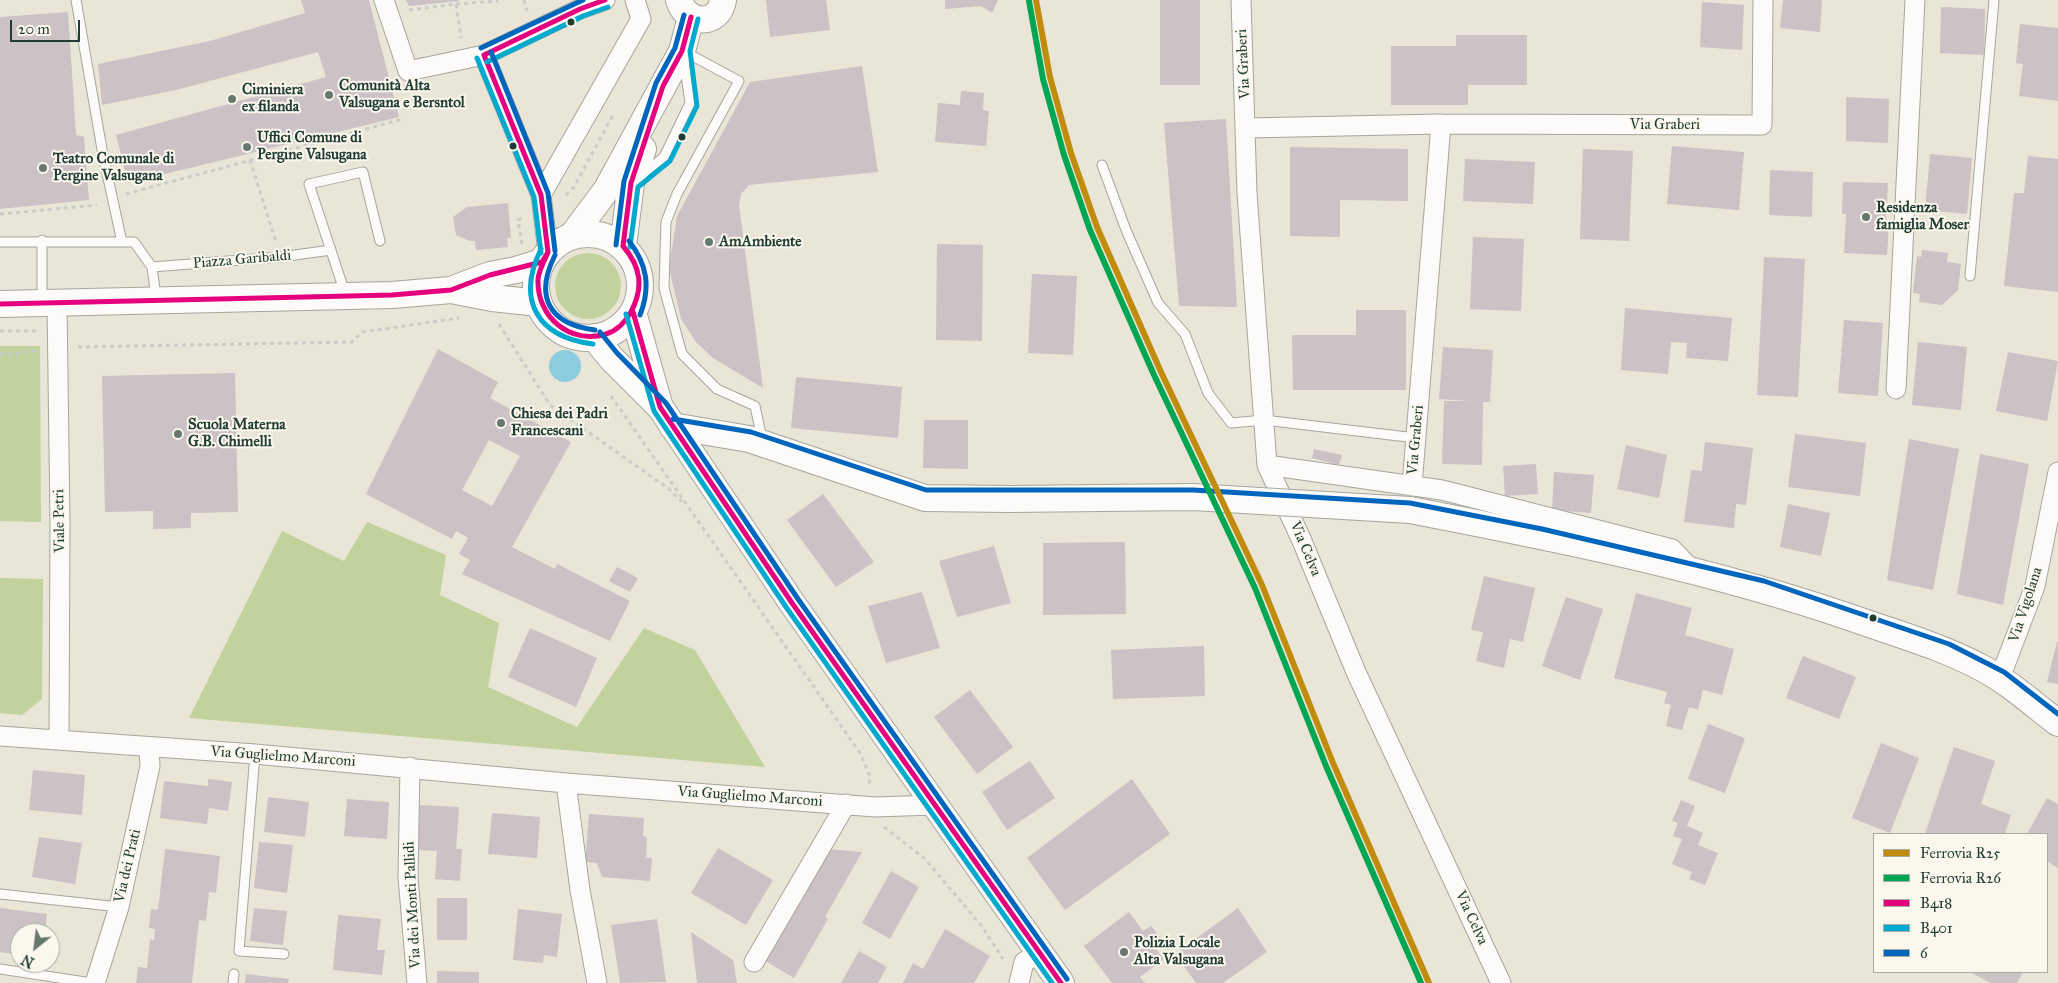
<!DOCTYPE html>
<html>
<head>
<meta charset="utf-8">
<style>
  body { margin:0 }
  #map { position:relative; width:2058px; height:983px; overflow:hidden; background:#e9e5d7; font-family:"IM FELL Great Primer",serif }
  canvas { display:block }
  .legend { position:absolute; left:1873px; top:833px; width:175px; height:140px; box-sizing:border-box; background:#fbf7ec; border:1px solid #a3ada2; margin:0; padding:6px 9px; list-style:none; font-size:15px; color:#1f3d34 }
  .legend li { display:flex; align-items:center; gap:10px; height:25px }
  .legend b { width:25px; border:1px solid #a3ada2 }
  .north { position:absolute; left:10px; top:923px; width:50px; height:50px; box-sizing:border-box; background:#fbf7ec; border:1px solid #a3ada2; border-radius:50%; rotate:209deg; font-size:14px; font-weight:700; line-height:20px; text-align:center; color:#1f3d34 }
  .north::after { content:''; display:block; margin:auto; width:18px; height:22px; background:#66786d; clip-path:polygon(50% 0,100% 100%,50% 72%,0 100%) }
  .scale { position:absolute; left:10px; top:20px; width:70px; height:22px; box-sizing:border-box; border:2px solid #1f3d34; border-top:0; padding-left:6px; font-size:15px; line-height:18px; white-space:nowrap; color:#1f3d34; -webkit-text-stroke:4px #fbf7ec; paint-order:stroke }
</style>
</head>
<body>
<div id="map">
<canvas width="2058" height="983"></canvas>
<ul class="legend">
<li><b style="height:6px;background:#c18c0d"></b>Ferrovia R25</li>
<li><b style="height:6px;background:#00a651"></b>Ferrovia R26</li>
<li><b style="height:6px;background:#e5007d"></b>B418</li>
<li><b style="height:6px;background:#00a9ce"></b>B401</li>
<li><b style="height:6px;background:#0065bd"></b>6</li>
</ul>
<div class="north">N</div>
<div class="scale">20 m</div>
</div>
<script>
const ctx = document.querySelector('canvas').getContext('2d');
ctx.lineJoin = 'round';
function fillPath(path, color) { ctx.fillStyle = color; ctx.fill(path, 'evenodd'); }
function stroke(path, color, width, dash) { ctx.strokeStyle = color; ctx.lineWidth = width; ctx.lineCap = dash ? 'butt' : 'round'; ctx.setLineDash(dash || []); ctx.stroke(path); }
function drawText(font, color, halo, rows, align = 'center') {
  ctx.font = font + ' "IM FELL Great Primer",serif'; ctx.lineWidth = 4; ctx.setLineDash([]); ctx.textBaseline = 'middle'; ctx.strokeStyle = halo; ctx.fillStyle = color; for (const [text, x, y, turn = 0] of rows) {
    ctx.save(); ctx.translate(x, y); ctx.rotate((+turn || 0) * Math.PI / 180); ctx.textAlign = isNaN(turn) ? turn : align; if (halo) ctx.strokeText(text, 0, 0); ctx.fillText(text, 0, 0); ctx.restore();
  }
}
fillPath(new Path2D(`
  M555 286a33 33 0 1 1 66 0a33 33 0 1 1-66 0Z
  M0,346h40l1,176 -41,-1z
  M367,522l79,33 -6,40 59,28 -11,64 89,40 67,-99 51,22 70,117 -576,-49 93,-187 62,30z
  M0,578l43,1 -1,120 -20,16 -22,-2z`), '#c1d29c');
fillPath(new Path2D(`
  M549 366a16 16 0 1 1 32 0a16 16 0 1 1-32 0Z`), '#8cccdf');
fillPath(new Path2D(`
  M301,0h68l30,117 -271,66 -12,-48 210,-58 -8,-25 -142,38 -74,15 -4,-41 112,-23 95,-28z
  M406,0h53v1l-50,5z
  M766,0h60l4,30 -60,7z
  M945,0h53l-6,13 -11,-7 -36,3z
  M1160,0h40v85h-40z
  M1783,0h39l-2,32 -40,-4z
  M1702,2l42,3 -2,45 -42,-3z
  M1941,7l44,2 -1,46 -44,-2z
  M68,12l8,123 8,2 5,63 -89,9v-192z
  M2020,24l38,4v73l-39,-5 4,-32 -7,-1z
  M1456,35h71v50h-59v20h-77v-59h65z
  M862,66l16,106 -129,13 -8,9 -2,11 24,183 -50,-30 -17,-16 -15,-23 -12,-51 8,-52 73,-134z
  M961,91l23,2 -1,17 6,1 -3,35 -51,-4 3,-39 22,2z
  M1846,97l43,2 -1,44 -42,-2z
  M1226,119l11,188 -58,-1 -15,-183z
  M1672,146l72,6 -5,58 -72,-6z
  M1290,147l118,2v52l-68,-1v37l-50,-1z
  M1583,149l50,2 -4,90 -49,-2z
  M1930,154l42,4 -5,56 -42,-4z
  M2028,156l30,3v133l-54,-6 10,-93h10z
  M1465,159l70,3 -2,42 -70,-3z
  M1770,170l43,2 -1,45 -43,-2z
  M1843,182l45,1 -2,37 3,1 -2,34 -43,-2 2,-39h-4z
  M508,203l3,35h-4l1,9 -32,3 -1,-9h-5l-14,-6 -3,-18 14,-10z
  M1473,237l51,2 -3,72 -51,-2z
  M937,244l46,1 -1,96 -46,-1z
  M1922,250l26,3 -1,9 14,2 -3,26 -16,15 -23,-3 1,-8 -7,-1 4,-37 4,1z
  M1764,257l41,2 -7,138 -41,-2z
  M1032,274l45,2 -4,79 -45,-2z
  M1625,308l107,10 -4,43 -42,-3 1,-15 -16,-1 -3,32 -47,-4z
  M1356,310h50v80h-113l-1,-55h64z
  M1844,320l39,3 -5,73 -40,-3z
  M1918,342l49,5 -6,63 -49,-5z
  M1443,347l50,3 -3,52h-7l-1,63 -40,-1 2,-63h26l-31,-2z
  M438,349l60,33 -8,16 81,44 -59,105 43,22 2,-5 73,37 -20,40 -148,-67 8,-14 -11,-6 9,-16 -12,-7 -4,8 -86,-45zM489,440l31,16 -28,50 -30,-16z
  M2008,352l50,9 -11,60 -51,-10z
  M235,373l3,139 -47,1v15l-38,1v-18l-48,1 -3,-136z
  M796,377l106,10 -4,51 -107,-10z
  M924,420h44v49l-45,-1z
  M1795,434l71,9 -6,53 -72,-9z
  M1909,439l50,10 -26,141 -46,-10z
  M1705,442l48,6 -7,57 -10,-1 -2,24 -50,-6 7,-52 11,1z
  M1626,445l41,10 -8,43 -42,-9z
  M1314,449l28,6 -3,10 -27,-7z
  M1980,454l49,10 -26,141 -46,-11z
  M1536,464l2,30 -33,2 -2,-30z
  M1554,472l40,3 -3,38 -39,-3z
  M823,494l51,68 -38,25 -49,-67z
  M1788,504l42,9 -9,43 -41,-9z
  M1125,542l1,72 -83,1v-72z
  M994,546l17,57 -54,14 -18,-56z
  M617,567l21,11 -8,14 -21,-11z
  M1484,576l51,12 -12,54 -13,-3 -6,29 -28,-7 7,-29 -12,-2z
  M922,592l18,56 -54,15 -18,-57z
  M1636,593l56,15 -7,27 49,14 -12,46 -19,-5 -5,20 -9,-3 -7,23 -16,-4 5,-21 -7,-2 3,-11 -53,-14z
  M1566,597l37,12 -23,71 -38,-14z
  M530,628l67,30 -21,49 -68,-30z
  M2057,642h1v42l-11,-2z
  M1204,646l1,50 -92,3 -2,-49z
  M1803,656l53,21 -17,42 -53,-21z
  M970,690l43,57 -36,27 -43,-57z
  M1708,724l37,14 -20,55 -37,-14z
  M1881,743l38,15 -29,75 -38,-15z
  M1954,747l41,14 -14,43 30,11 -6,19h-80z
  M1030,761l25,37 -48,32 -25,-38z
  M33,770l52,5 -3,40 -53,-5z
  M208,779l24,3 -4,29 -19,-3 -2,16 -47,-6 4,-37 44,5z
  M1132,779l38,55 -105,76 -38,-52z
  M268,797l41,5 -4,35 -41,-5z
  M2047,798l11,6v64l-11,-7v-27h-20z
  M347,799l42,3 -2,37 -43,-3z
  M1681,800l14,6 -8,20 16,7 -5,12 20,8 -13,32 -16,-6 3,-7 -20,-8 10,-25 -9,-3 5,-13 -6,-2z
  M420,805l39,2 -3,42h6l-2,32 -25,-2 2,-28 -20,-1z
  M492,813l48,4 -3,41 -49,-4z
  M589,814l55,4 -1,18 4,1 -1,21h6l-2,23 -48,-4 -5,-14 -12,-1z
  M39,837l43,6 -7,41 -43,-7z
  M259,842l34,3 -6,48 -33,-5z
  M718,848l55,32 -27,45 -55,-32z
  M165,849l55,7 -4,37 -7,-1 -3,29 -7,-1 -7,63h-56l2,-16 9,1 3,-29 4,1 1,-11 -6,-1 2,-19 7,1z
  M827,849l35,3 -37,65 3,2 -34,59 -32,-19z
  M891,871l28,16 -29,52 -28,-16z
  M437,898h30v42h-30z
  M0,908l47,6 -2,19h-25v22l-20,-3z
  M254,908l33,3 -4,34 -33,-4z
  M1238,908l29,44 -44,31h-27l-21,-29z
  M518,909l44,5 -5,43 -13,-2 -1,8 -30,-3z
  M1129,912l14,19 8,-5 11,13 -9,6 11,14 -24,18 5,6h-33l-28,-37z
  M338,915l43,4 -4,31h8l-3,25 -49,-5z
  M657,919l9,63 -46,1 -9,-58z
  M945,929l45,27 -16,27h-71l10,-20 10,6z
  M691,932l42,28 4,23h-40z
  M859,951l28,16 -9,16h-37z
  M437,971l42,1v11h-42z
  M1970,972h53l-6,11h-26z
  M246,974l43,5 -1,4h-43z`), '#ccc1c5');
const lane = new Path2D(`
  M76,0l27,155 19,87
  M685,52l54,29 -62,113 -11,28 -2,66 18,66 35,35 38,17 7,33
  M1102,165l24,65 32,73 27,31 23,59 23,30 33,-3 152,18
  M641,175l23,-18 26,-54 -6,-42
  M42,240v60
  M0,242h134l18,25
  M1970,276l24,-276
  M345,293l-36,-109 54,-12 17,69
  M156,297l-4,-30 128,-10 51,-7
  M255,754l-16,197 45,3
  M0,894l119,13
  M0,969l92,14
  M233,983l1,-9`);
const street = new Path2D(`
  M384,0l24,71 76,-16 96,-46 25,-9
  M1241,0l6,193 20,272 35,76 54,131 145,311
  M484,55l57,140 7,57
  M1247,128l194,-4 321,1 1,-125
  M541,195l100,-176 -6,-19
  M57,303l3,220 -1,217
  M1896,389l19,-389
  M1267,465l175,25 230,59 21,22
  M1412,486l29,-362
  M2000,678l35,-92 23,-114
  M0,736l255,18 311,29 309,24 59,-2
  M410,767l-2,110 9,106
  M566,783l14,107 17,93
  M754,962l92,-158
  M95,983l24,-76 31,-141 -1,-19
  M1019,983l5,-21 15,-9`);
const secondary = new Path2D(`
  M679,0c7,25 40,27 44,0
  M536 286a52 52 0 1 1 104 0a52 52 0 1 1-104 0Z
  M572,236l35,-47 56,-103 19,-35 9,-34
  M623,246l8,-63 12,-34
  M451,290l41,8 47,5
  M0,304l392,-9 59,-5 39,-15 26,-5 26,-8
  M633,312l26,92
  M594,337l17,21 49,49 132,196 269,380
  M672,426l77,13 176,59 85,1
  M1410,510c150,29 300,59 445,109 42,15 86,27 127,49 27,14 51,36 76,55`);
stroke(lane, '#a5a69d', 11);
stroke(street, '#a5a69d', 21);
stroke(secondary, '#a5a69d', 28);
stroke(new Path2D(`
  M524,0l3,11
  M456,4l42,-3
  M409,10l47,-6 5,34
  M250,160l26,82
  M126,194l277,-75
  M566,195l8,-8 40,-74
  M0,214l97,-9
  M522,244l-4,-24 5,-2
  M499,324l51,81 119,84 13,13
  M547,325l22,14
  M0,331h37
  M78,347l274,-5 10,-10 97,-14
  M0,354h17l20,-4
  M611,396l249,357 10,23 -1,11
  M884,827l40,31 57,67 22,34`), '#caccc8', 3, [4, 4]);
stroke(lane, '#fcfbf9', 9);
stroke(street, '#fcfbf9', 19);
stroke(secondary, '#fcfbf9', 26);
const secondaryBridge = new Path2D(`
  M1010,499l183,-2 217,13`);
stroke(secondaryBridge, '#a5a69d', 28, []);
stroke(secondaryBridge, '#fcfbf9', 26);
stroke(new Path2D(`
  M484,55l57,140 7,57
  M484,55l96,-46 25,-9
  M623,246l8,-63 32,-97 19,-35 9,-34
  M548,252c-3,8 -10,19 -10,28 -1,37 32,65 68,54 11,-3 20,-13 25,-22 13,-25 10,-45 -8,-66
  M0,304l392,-9 59,-5 39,-15 52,-13 6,-10
  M633,312l27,95 132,196 269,380`), '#e5007d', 5);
stroke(new Path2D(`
  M477,58l57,139 7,56
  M487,62l96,-46 25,-9
  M630,247l8,-60 32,-26 27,-55 -7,-55 8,-32
  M541,249c-25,51 -4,88 52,95
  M626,314l28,97 132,196 266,376`), '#00a9ce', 5);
stroke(new Path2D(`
  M481,48l102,-48
  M491,52l57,141 7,58
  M629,241c18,23 22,46 11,74
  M616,245l8,-64 32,-98 19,-35 9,-33
  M555,255c-21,42 -6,69 40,75
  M600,332l17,21 49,50 132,196 269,380
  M673,419l78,13 175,58h267l217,13 132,26 222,52 185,63 55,28 54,42`), '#0065bd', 5);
stroke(new Path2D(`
  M1036,0l14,77 21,76 26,74 64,145 101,213 71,178 96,220`), '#c18c0d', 6);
stroke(new Path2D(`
  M1029,1l14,78 21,76 26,75 64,145 101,213 71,178 95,217`), '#00a651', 6);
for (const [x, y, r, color] of [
  [571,22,4.5,"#1f3d34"],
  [329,95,5,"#66786d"],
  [232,99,5,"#66786d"],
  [682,137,4.5,"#1f3d34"],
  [513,146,4.5,"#1f3d34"],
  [247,147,5,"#66786d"],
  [43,168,5,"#66786d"],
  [1866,217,5,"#66786d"],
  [709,242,5,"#66786d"],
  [501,423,5,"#66786d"],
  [178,434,5,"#66786d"],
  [1873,618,4.5,"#1f3d34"],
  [1124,952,5,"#66786d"]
]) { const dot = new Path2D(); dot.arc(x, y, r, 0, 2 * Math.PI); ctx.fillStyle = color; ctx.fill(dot); stroke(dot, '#fbf7ec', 2); }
drawText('15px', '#1f3d34', '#fbf7ec', [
  ["Via Graberi",1244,64,-93],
  ["Via Graberi",1665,125],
  ["Piazza Garibaldi",242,260,-5],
  ["Via Graberi",1416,440,-85],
  ["Viale Petri",60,521,-91],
  ["Via Celva",1305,549,67],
  ["Via Vigolana",2026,605,-72],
  ["Via Guglielmo Marconi",283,757,4],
  ["Via Guglielmo Marconi",750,797,4],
  ["Via dei Prati",128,866,-77],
  ["Via dei Monti Pallidi",413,905,-93],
  ["Via Celva",1471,918,65]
]);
drawText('bold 15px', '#1f3d34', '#fbf7ec', [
  ["Comunità Alta",339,86],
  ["Valsugana e Bersntol",339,103],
  ["Ciminiera",242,90],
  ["ex filanda",242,107],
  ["Uffici Comune di",257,138],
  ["Pergine Valsugana",257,155],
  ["Teatro Comunale di",53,159],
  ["Pergine Valsugana",53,176],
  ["Residenza",1876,208],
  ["famiglia Moser",1876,225],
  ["AmAmbiente",719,242],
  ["Chiesa dei Padri",511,414],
  ["Francescani",511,431],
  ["Scuola Materna",188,425],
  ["G.B. Chimelli",188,442],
  ["Polizia Locale",1134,943],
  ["Alta Valsugana",1134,960]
], 'left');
</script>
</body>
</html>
